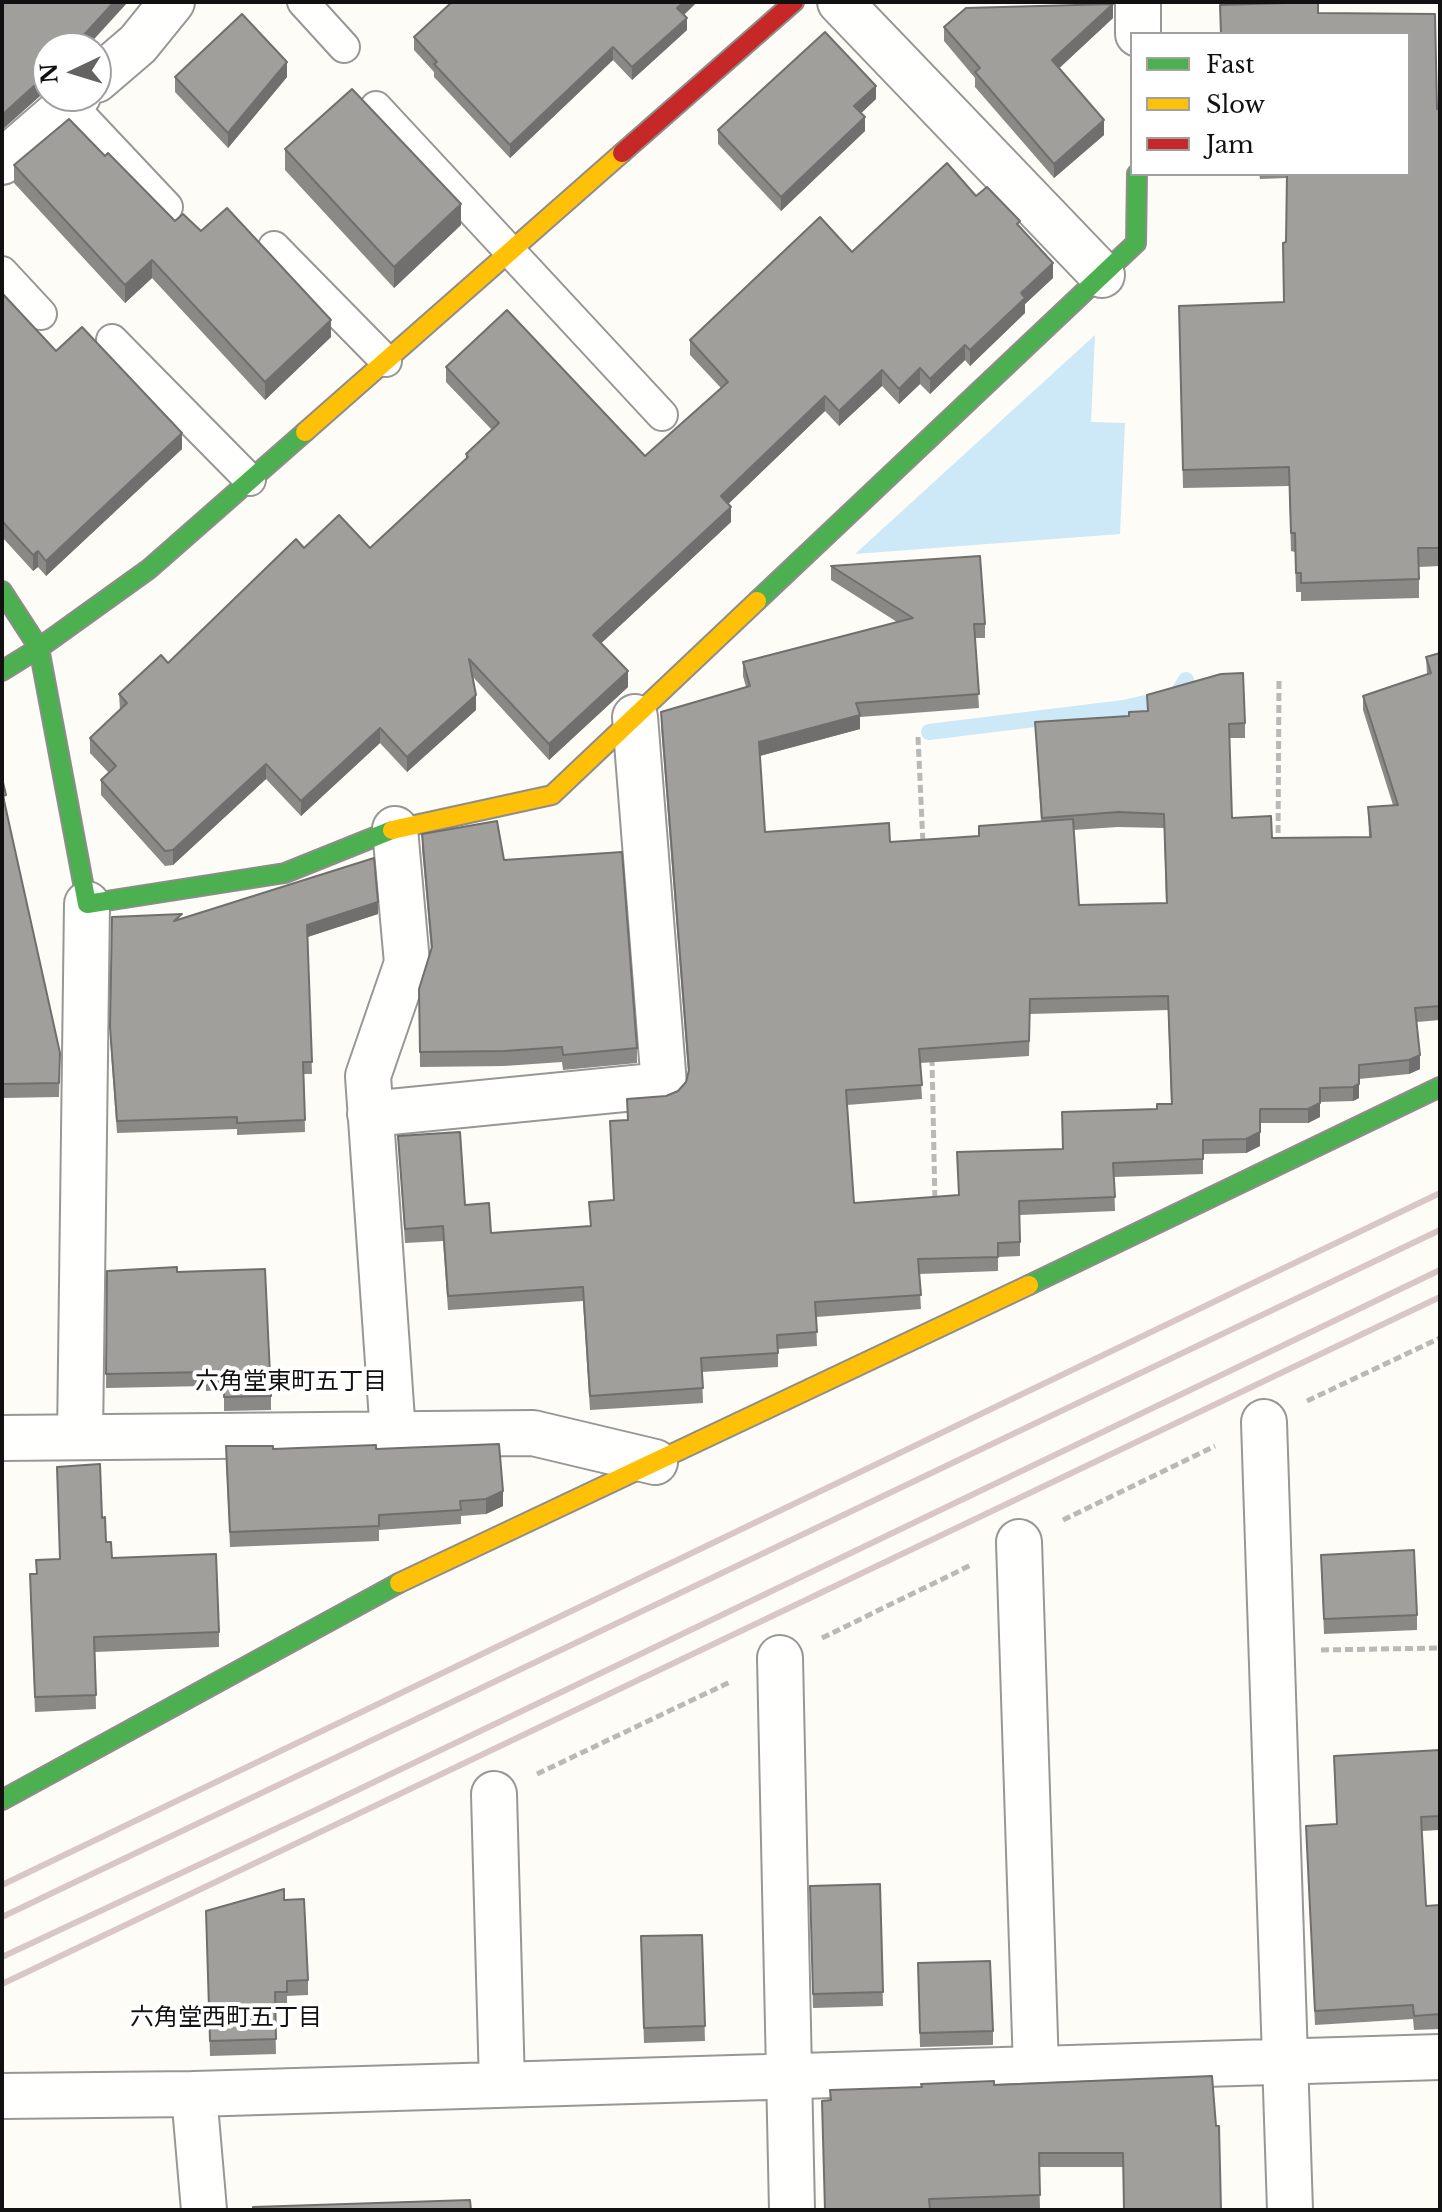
<!DOCTYPE html>
<html>
<head>
<meta charset="utf-8">
<style>
  body { margin:0 }
  #map { position:relative; width:1442px; height:2212px; overflow:hidden; background:#fdfcf7; font-family:"Libre Baskerville",serif }
  canvas { display:block }
  .frame { position:absolute; inset:0; border:4px solid #111; pointer-events:none }
  .legend { position:absolute; left:1130px; top:32px; width:280px; height:144px; box-sizing:border-box; background:#fff; border:2px solid #a0a0a0; margin:0; padding:10px 14px; list-style:none; font-size:24px; color:#111 }
  .legend li { display:flex; align-items:center; gap:16px; height:40px }
  .legend b { width:40px; border:2px solid #a0a0a0 }
  .north { position:absolute; left:32px; top:32px; width:80px; height:80px; box-sizing:border-box; background:#fff; border:2px solid #a0a0a0; border-radius:50%; rotate:266deg; font-size:22px; font-weight:700; line-height:32px; text-align:center; color:#111 }
  .north::after { content:''; display:block; margin:auto; width:28px; height:36px; background:#646362; clip-path:polygon(50% 0,100% 100%,50% 72%,0 100%) }
</style>
</head>
<body>
<div id="map">
<canvas width="1442" height="2212"></canvas>
<div class="frame"></div>
<ul class="legend">
<li><b style="height:10px;background:#4caf50"></b>Fast</li>
<li><b style="height:10px;background:#ffc107"></b>Slow</li>
<li><b style="height:10px;background:#c62828"></b>Jam</li>
</ul>
<div class="north">N</div>
</div>
<script>
const ctx = document.querySelector('canvas').getContext('2d');
ctx.lineJoin = 'round';
function fillPath(path, color) { ctx.fillStyle = color; ctx.fill(path, 'evenodd'); }
function stroke(path, color, width, dash) { ctx.strokeStyle = color; ctx.lineWidth = width; ctx.lineCap = dash ? 'butt' : 'round'; ctx.setLineDash(dash || []); ctx.stroke(path); }
function drawText(font, color, halo, rows, align = 'center') {
  ctx.font = font + ' "Libre Baskerville","Noto Sans JP",serif'; ctx.lineWidth = 8; ctx.setLineDash([]); ctx.textBaseline = 'middle'; ctx.strokeStyle = halo; ctx.fillStyle = color; for (const [text, x, y, turn = 0] of rows) {
    ctx.save(); ctx.translate(x, y); ctx.rotate((+turn || 0) * Math.PI / 180); ctx.textAlign = isNaN(turn) ? turn : align; if (halo) ctx.strokeText(text, 0, 0); ctx.fillText(text, 0, 0); ctx.restore();
  }
}
fillPath(new Path2D(`
  M1095,335l-4,87 34,1 -5,111 -265,20z`), '#cde8f7');
stroke(new Path2D(`
  M929,732l195,-24 52,-12 10,-16`), '#cde8f7', 16);
const lane = new Path2D(`
  M303,2l41,45
  M69,103l98,104
  M376,107l286,308
  M274,247l112,114
  M2,272l39,42
  M112,340l138,140`);
const street = new Path2D(`
  M840,2l262,273
  M1138,34v-32
  M96,80l42,-36 34,-42
  M2,162l76,-66
  M370,1114l294,-29 -29,-368
  M1264,1422l26,788
  M393,1434l-25,-358 39,-113 -12,-134
  M80,1437l7,-533
  M2,1438l531,-5 122,29
  M1019,1542l17,527
  M780,1658l12,552
  M494,1794l8,291
  M194,2094l10,116
  M2,2096l192,-2 1246,-37`);
const fast = new Path2D(`
  M2,591l37,57 48,256 198,-31 107,-43
  M757,601l379,-358 1,-69
  M2,671l37,-23 110,-79 156,-137
  M1029,1285l411,-198
  M2,1800l397,-217`);
const slow = new Path2D(`
  M305,432l317,-279
  M392,830l160,-35 205,-194
  M399,1583l630,-298`);
const jam = new Path2D(`
  M622,153l172,-151`);
stroke(lane, '#979795', 34);
stroke(street, '#979795', 48);
stroke(fast, '#8e8d8b', 22);
stroke(slow, '#8e8d8b', 22);
stroke(jam, '#8e8d8b', 22);
stroke(new Path2D(`
  M918,737l5,107
  M1278,845l1,-167
  M932,1058l3,146
  M1307,1401l133,-63
  M1063,1520l152,-74
  M822,1638l149,-73
  M1321,1650l119,-2
  M537,1774l193,-92`), '#b9b9b8', 5, [8, 4]);
stroke(lane, '#fffffe', 30);
stroke(street, '#fffffe', 44);
stroke(fast, '#4caf50', 18);
stroke(slow, '#ffc107', 18);
stroke(jam, '#c62828', 18);
stroke(new Path2D(`
  M2,1885l1438,-692
  M2,1917l1438,-687
  M2,1957l316,-148 1122,-539
  M2,1984l1438,-687`), '#d9c6c7', 6);
fillPath(new Path2D(`
  M452,2h245l-13,13 3,15 -55,50 -19,-20 -103,98 -76,-81v-5l-20,-22v-13z
  M1318,13l119,96h3v457l-21,1v31l-118,3v-9h-5l-1,-40 -4,-1 -2,-65 -106,2 -4,-164 105,-22 2,-60 1,-64 -27,1 -1,-5h149z
  M1113,18l-54,50 45,67 -50,43 -79,-91v-9l-31,-37v-14z
  M175,77h112l-59,71 -53,-56z
  M876,99l-15,14 4,18 -84,80 -63,-67v-14z
  M285,149l176,76 -67,63 -109,-118z
  M14,165l161,56 26,10 130,106 -66,63 -113,-122 -27,25 -111,-120z
  M976,196l44,31 33,51 -28,26v9l-55,53 -5,-6 -35,34 -10,-10 -21,20 -17,-18 -43,40 -14,-15 -97,93 3,18 -130,121 27,44 -79,73 -76,-83 3,33 -69,62 -27,-29 -79,73 -35,-37 -93,86 -8,1 -64,-71v-15l8,-7 -19,-20v-15l30,-28 -1,-16 49,-31 136,-115h66l96,-89v-5l26,-24 -46,-48v-15l199,89 76,-68 -31,-33v-15l162,-88z
  M2,293l54,58 126,98 -136,127 -8,-9 -5,4 -31,-34z
  M831,566l154,58v14h-10l4,70 -119,9v12l-100,27 5,76 125,10 89,-6v-10l62,-4 -6,-100 94,-6 18,-5v-16l98,28v15h-16l3,80 40,20 97,-1 -1,-30 25,-2 -30,-95v-14l64,-22 -1,-17 14,-4v367l-23,2 3,47 -11,5 -50,5v19l-6,3 -33,1v15l-12,6h-48v23l-14,7 -43,1v20l-89,3 1,34 -95,4v41l-22,1v14l-79,3 2,35 -105,8 1,29 -39,3v18l-76,5 1,31 -113,7 -7,-109 -135,9 -5,-69 -38,2 -7,-107 67,69 26,28 99,-7 -1,-24 25,-2 -4,-79 17,-1 39,-24 12,-5 8,-9 2,-9 -27,-346v-15l85,-25 -3,-11v-14l154,-40 -66,-42zM1118,827l46,1 2,75 -87,2 -6,-75zM1168,1010l3,94 -108,45 -105,46 -104,8 -7,-98 75,-6 -2,-36 109,-7 1,-42z
  M2,778l4,31 54,244 -1,44 -57,1z
  M422,834l82,26 133,188v15l-74,7 -1,-8 -58,4 -84,1 -1,-78 12,-39 -9,-101z
  M378,914l-70,23 4,137h-8l1,58 -68,3v-6l-120,4 -7,-94 2,-122 70,2z
  M107,1271l70,1 94,124v14l-47,1v-21l-18,1v-5l-100,2z
  M273,1449h103l127,57 -17,8 -25,2v8l-82,6v11l-149,6 -4,-86z
  M102,1518l4,24 6,16 107,74v15l-124,5 1,57 -61,3 -5,-123 6,-15v-14l24,-1z
  M1321,1555l96,60v15l-93,4z
  M1440,1750v80l-18,1 4,75 14,-1v124l-26,1 -1,-11 -98,6 -9,-199 31,-2 -3,-68z
  M880,1884l3,122 -70,2 -3,-122z
  M284,1900l24,80v15l-21,1v11h-12l1,47 -66,2 -4,-145z
  M702,1935l3,106 -61,2 -3,-92z
  M918,1963l75,68v14l-73,2z
  M1212,2076l-89,91h-84l1,42 -215,1 5,-120z`), '#8a8986');
fillPath(new Path2D(`
  M114,2h14l-42,46h-14z
  M684,2h13l-20,19v-13z
  M1113,4v14l-61,57v-15z
  M687,18v12l-55,50v-13z
  M613,47v13l-103,98v-13z
  M287,62v15l-59,71v-15z
  M48,73v16l-46,41v-15z
  M876,86v13l-22,21v-14z
  M865,117v14l-84,80v-14z
  M1104,120v15l-50,43v-14z
  M461,204v21l-67,63v-21z
  M152,260v18l-27,25v-18z
  M1053,263v15l-28,26v9l-55,53v-16l51,-57z
  M331,320v17l-66,63v-18z
  M965,345v15l-35,34v-15z
  M920,368v16l-21,20v-15z
  M882,370v16l-43,40v-15z
  M825,396v15l-104,100v-15z
  M182,433v16l-136,127v-15z
  M731,507v15l-138,129v-16z
  M38,551v16l-5,4v-16z
  M628,671v16l-79,73v-16z
  M476,695v15l-69,62v-15z
  M860,715v14l-101,27v-14z
  M380,728v15l-79,73v-15z
  M266,764v15l-93,86v-15z
  M378,902v12l-71,23v-12z
  M1420,1055v14l-11,5v-14z
  M1359,1084v14l-6,3v-14z
  M1320,1103v14l-12,6v-14z
  M1260,1132v14l-14,7v-14z
  M503,1491v15l-17,8v-15z`), '#716f6d');
const building = new Path2D(`
  M2,2h112l-42,46h-24v25l-46,42z
  M452,2h232l-7,6 10,10 -55,49 -19,-20 -103,98 -76,-81 3,-2 -23,-25z
  M1318,2v11l117,1 2,95h3v439h-22l1,31 -118,4v-10h-5l-1,-40h-4l-2,-66 -106,3 -4,-164 105,-4 -1,-59 3,-1 1,-68h121v-140h-187l-1,-29z
  M1113,4l-61,56 52,60 -50,44 -79,-92 5,-4 -36,-41 22,-19z
  M242,14l45,48 -59,71 -53,-56z
  M825,32l51,54 -22,20 11,11 -84,80 -63,-67z
  M352,89l109,115 -67,63 -109,-118z
  M69,119l36,37 3,-3 67,68 8,-7 18,17 26,-23 104,112 -66,62 -113,-122 -27,25 -111,-120z
  M947,163l29,33 11,-9 33,34 -3,3 36,39 -32,30 4,5 -55,52 -5,-5 -35,34 -10,-11 -21,21 -17,-19 -43,41 -14,-15 -104,100 10,11 -138,128 35,36 -79,73 -80,-85 7,36 -69,62 -27,-29 -79,73 -35,-37 -93,86 -8,1 -64,-71 15,-14 -26,-28 37,-35 -8,-9 42,-39 7,8 128,-124 8,9 35,-33 31,33 98,-91 -2,-3 33,-31 -53,-56 61,-57 138,146 83,-74 -38,-42 130,-123 32,35z
  M2,293l54,58 26,-24 100,106 -136,128 -8,-10 -5,4 -31,-34z
  M980,556l5,68h-11l5,70 -123,9 4,12 -101,27 6,90 124,-9 1,19 89,-6v-10l94,-7 6,86 88,-2 -3,-89 -46,-2 -76,6 -7,-96 94,-6v-4l19,-1 -1,-16 74,-21 22,-1 2,50 -16,1 3,94 39,-2 1,22 99,-1 -3,-30 30,-2 -35,-109 68,-23 -5,-16 14,-4v353l-25,2 5,47 -11,5 -50,5v19l-6,3 -33,1v15l-12,6h-48v23l-14,7 -43,1v19l-90,4 2,34 -96,4 1,41 -22,1v14l-80,2 3,36 -106,7 2,30 -40,3 1,18 -77,5 2,30 -113,8 -7,-109 -135,9 -5,-70 -38,3 -7,-93 62,-4 5,73 24,-2 2,30 100,-7 -2,-24 25,-2 -4,-79 18,-1 -1,-21 39,-3 12,-5 8,-9 3,-12 -28,-358 89,-26 -7,-24 170,-44 -82,-52zM1168,996l4,108h-15v5l-95,3 1,37 -106,3 2,43 -105,8 -8,-113 76,-5 -3,-36 110,-8 1,-42z
  M2,778l4,17 -3,1 57,257 -1,30 -57,1z
  M497,821l7,39 118,-8 15,196 -74,7 -1,-8 -58,4 -84,1 -1,-63 13,-42 -10,-113z
  M374,858l4,44 -71,23 5,137h-9l2,58 -68,3v-6l-120,4 -7,-94 2,-110 70,-3 -8,7z
  M177,1267v5l88,-3 6,127 -47,1v-21l-18,1v-5l-100,2 1,-103z
  M499,1444l4,47 -17,8 -26,2 1,9 -82,5v11l-149,6 -4,-86h47v3l103,-4v4z
  M100,1464l2,54 3,-1 1,25h5l1,16 104,-4 3,78 -125,5 2,58 -61,2 -5,-123h7l-1,-14 24,-1 -3,-92z
  M1414,1550l3,65 -93,4 -3,-64z
  M1440,1750v66l-19,1 5,89 14,-1v109l-26,2 -1,-11 -98,6 -9,-185 31,-2 -3,-68z
  M880,1884l3,108 -70,2 -3,-108z
  M284,1889v11l20,-1 4,81 -21,1v11h-12l1,47 -66,2 -4,-130z
  M702,1935l3,91 -61,2 -3,-92z
  M990,1961l3,70 -73,2 -2,-70z
  M1212,2076l4,50h3l2,84h-97l-1,-57h-84l1,42 -111,4 1,11h-105l-3,-109 9,-1 -1,-10 92,-3 -1,-3 73,-3v4z
  M470,2200l1,10h-218v-3z`);
fillPath(building, '#a19f9c');
stroke(building, '#716f6d', 2);
drawText('24px', '#111', '#fff', [
  ["六角堂東町五丁目",291,1382],
  ["六角堂西町五丁目",226,2018]
]);
</script>
</body>
</html>
